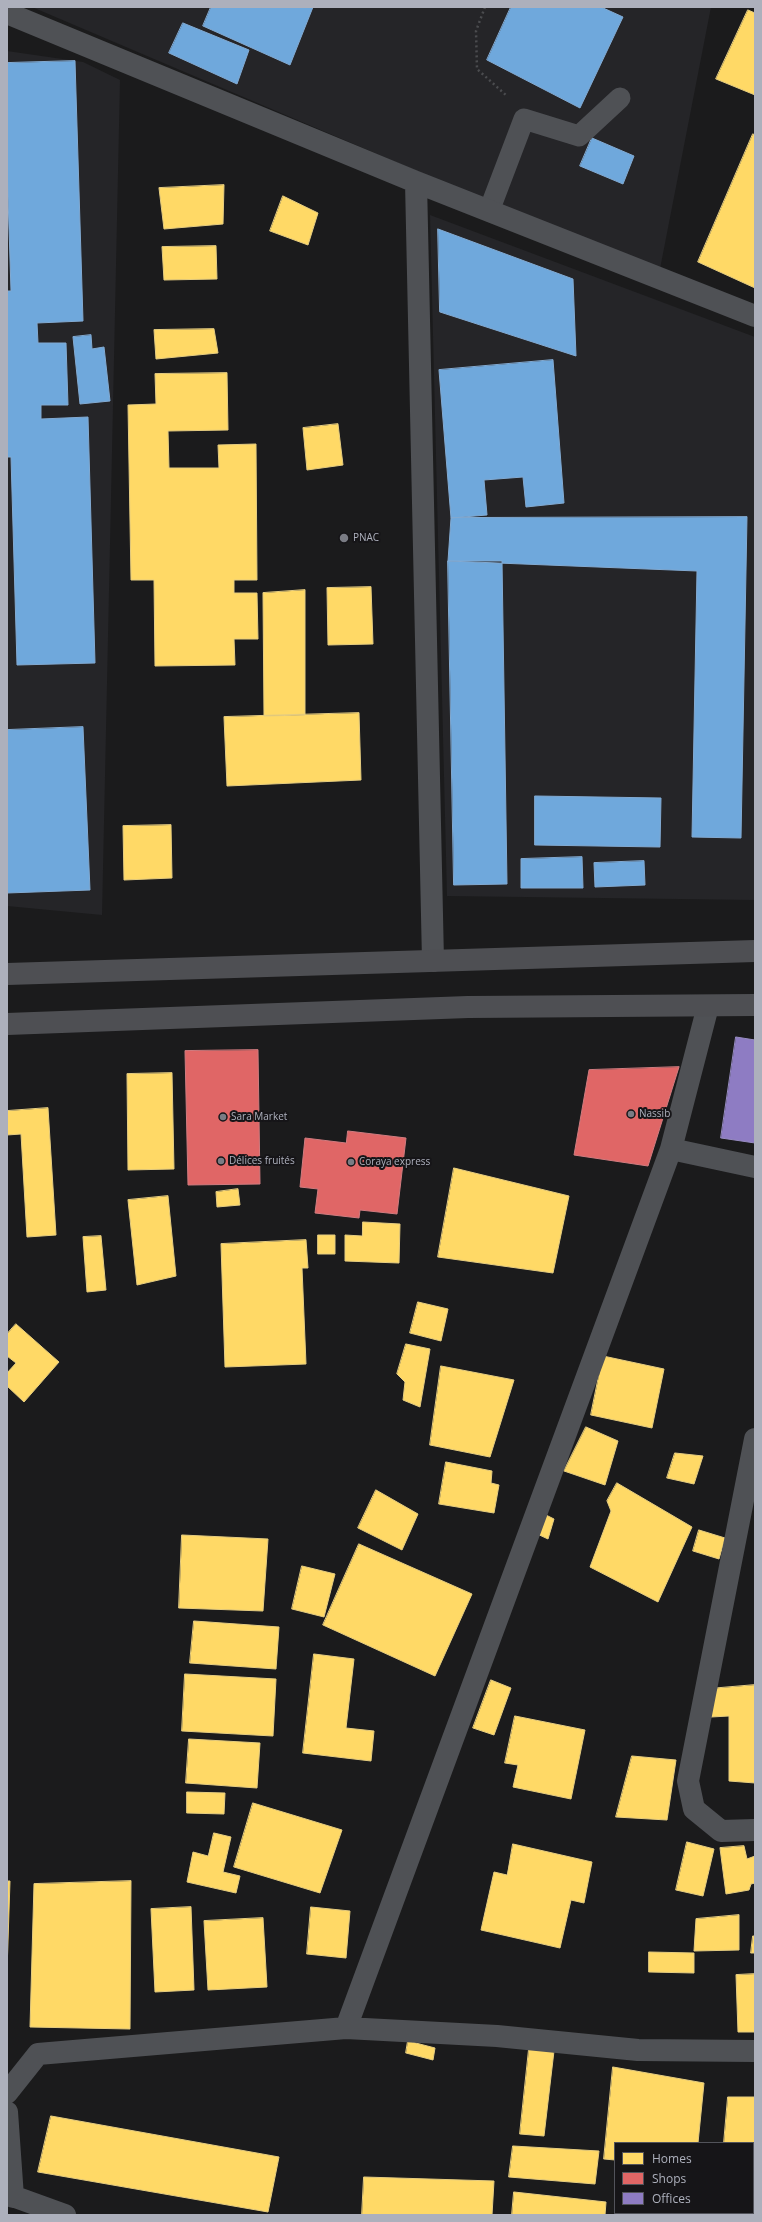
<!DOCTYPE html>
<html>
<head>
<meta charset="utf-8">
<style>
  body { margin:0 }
  #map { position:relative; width:762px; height:2222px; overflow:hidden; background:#1b1b1c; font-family:"Open Sans",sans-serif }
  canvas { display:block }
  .frame { position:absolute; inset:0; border:8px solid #adb0bc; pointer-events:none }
  .legend { position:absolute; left:614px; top:2142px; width:140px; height:72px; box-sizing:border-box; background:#161518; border:1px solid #52535a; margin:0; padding:5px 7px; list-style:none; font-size:12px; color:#adb0bc }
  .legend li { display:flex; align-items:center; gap:8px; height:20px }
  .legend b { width:20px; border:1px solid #52535a }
</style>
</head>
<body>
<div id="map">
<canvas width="762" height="2222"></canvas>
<div class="frame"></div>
<ul class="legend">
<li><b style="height:11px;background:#ffd966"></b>Homes</li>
<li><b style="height:11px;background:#e06666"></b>Shops</li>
<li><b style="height:11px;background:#8e7cc3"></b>Offices</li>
</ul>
</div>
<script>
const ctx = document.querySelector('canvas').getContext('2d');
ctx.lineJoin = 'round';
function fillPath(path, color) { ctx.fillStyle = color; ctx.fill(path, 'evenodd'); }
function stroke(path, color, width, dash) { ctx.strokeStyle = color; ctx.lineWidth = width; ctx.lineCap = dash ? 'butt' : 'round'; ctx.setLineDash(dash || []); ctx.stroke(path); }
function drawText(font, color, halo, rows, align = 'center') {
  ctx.font = font + ' "Open Sans",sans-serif'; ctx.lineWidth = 4; ctx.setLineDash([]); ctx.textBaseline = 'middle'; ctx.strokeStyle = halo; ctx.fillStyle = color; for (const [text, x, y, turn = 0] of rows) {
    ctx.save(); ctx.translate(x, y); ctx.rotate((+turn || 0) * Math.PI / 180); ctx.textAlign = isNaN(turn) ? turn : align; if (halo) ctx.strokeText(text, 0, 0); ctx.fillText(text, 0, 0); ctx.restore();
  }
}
fillPath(new Path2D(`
  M32,7h679l-52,267z
  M7,51l76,11 37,18 -18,835 -95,-9z
  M430,215l325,122v563l-308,-4z`), '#252528');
const homes = new Path2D(`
  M748,10l7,3v82l-39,-16z
  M753,134l2,1v153l-57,-26z
  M224,185l-1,39 -59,5 -5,-41z
  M283,196l35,17 -10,32 -38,-14z
  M216,246l1,33 -53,1 -2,-33z
  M214,329l4,24 -62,6 -2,-29z
  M227,373l1,57 -60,1 1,37h50l-1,-23 38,-1 1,136h-23v13h23l1,46h-24l1,26 -80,1 -1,-86h-23l-3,-175 28,-1 -1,-30z
  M338,424l5,41 -36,5 -4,-42z
  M371,587l2,57 -45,1 -1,-57z
  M305,590v125l-41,1 -1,-123z
  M359,713l2,67 -134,6 -3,-69z
  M171,825l1,53 -48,2 -1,-54z
  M172,1073l2,96 -46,1 -1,-96z
  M48,1108l8,127 -29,2 -6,-103 -14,1v-24z
  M454,1168l115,28 -16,77 -115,-16z
  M238,1189l2,16 -23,2 -1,-15z
  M168,1196l8,80 -39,9 -9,-85z
  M363,1222l37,2 -1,39 -54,-2v-26l17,1z
  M318,1235h17v19h-17z
  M101,1236l5,54 -19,2 -4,-55z
  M306,1240l2,28h-6l4,96 -81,3 -4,-123z
  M418,1302l30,7 -7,32 -31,-8z
  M16,1324l43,38 -35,40 -17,-16v-13l9,-10 -9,-7v-22z
  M406,1344l24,5 -10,58 -17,-7 2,-18 -8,-8z
  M603,1356l61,13 -12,59 -61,-13z
  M441,1366l73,14 -24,77 -60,-12z
  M586,1427l32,14 -13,44 -41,-14z
  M675,1453l28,3 -9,28 -27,-6z
  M446,1462l46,9 -1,12 8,2 -5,28 -55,-9z
  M617,1483l75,44 -34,75 -68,-35 21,-56 -4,-10z
  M376,1490l42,24 -16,36 -44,-22z
  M542,1513l12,6 -6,20 -15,-7z
  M699,1530l26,8 -6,21 -26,-8z
  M182,1535l86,4 -5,72 -84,-3z
  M359,1544l113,50 -37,82 -112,-51z
  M302,1566l33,8 -11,43 -32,-8z
  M194,1621l85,6 -3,42 -86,-6z
  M314,1654l40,5 -8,69 28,3 -3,30 -68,-8z
  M185,1674l91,5 -3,57 -91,-5z
  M491,1680l20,8 -17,47 -21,-7z
  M755,1685v98l-26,-2v-65l-18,1 -3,-28z
  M515,1716l70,14 -14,69 -58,-12 5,-22 -13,-2z
  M189,1739l71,4 -3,45 -71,-5z
  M632,1756l44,4 -9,60 -51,-3z
  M187,1792l38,1 -1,21 -37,-1z
  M253,1803l89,27 -22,63 -86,-26z
  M214,1833l17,4 -8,35 17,4 -4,17 -49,-11 6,-30 15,4z
  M687,1842l27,7 -11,47 -27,-6z
  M513,1844l79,18 -8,41 -13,-3 -11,48 -79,-18 13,-58 13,3z
  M744,1846l3,13 8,-3v27l-4,1 -2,6 -23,4 -6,-46z
  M7,1881h3l-3,90z
  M131,1881l-1,148 -100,-2 4,-143z
  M191,1907l3,83 -39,2 -4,-83z
  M311,1907l39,4 -4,47 -39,-4z
  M739,1915v35l-45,1 2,-32z
  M263,1918l4,69 -59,3 -4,-69z
  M753,1936h2v17h-4z
  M649,1952l45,1v20l-45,-1z
  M755,1974v58h-17l-2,-57z
  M408,2041l27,7 -2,12 -27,-7z
  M529,2049l25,2 -10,85 -24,-2z
  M613,2067l91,16 -6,60h-83v17l-11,-1z
  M728,2097h27v60h-2v-14h-29z
  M51,2116l228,41 -11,55 -230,-40z
  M513,2146l86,5 -4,33 -86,-7z
  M364,2177l130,4 -2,34h-130z
  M514,2192l92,10 -1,13h-93z`);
fillPath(homes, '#ffd966');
stroke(homes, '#e6cd80', 1);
const shops = new Path2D(`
  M258,1050l2,134 -72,1 -3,-134z
  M679,1067l-31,99 -74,-11 15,-85z
  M348,1131l58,7 -9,76 -37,-4 -1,8 -44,-5 3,-24 -18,-2 5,-49 41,5z`);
fillPath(shops, '#e06666');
stroke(shops, '#d17c80', 1);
const offices = new Path2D(`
  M736,1037l19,3v103l-34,-5z`);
fillPath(offices, '#8e7cc3');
stroke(offices, '#978cc1', 1);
const schools = new Path2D(`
  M211,7h102l-23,58 -87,-39z
  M511,7h90l22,10 -43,91 -93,-48z
  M183,23l66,27 -12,34 -68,-31z
  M75,61l8,260 -46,2 1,20h28l2,62h-27v14l47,-2 7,246 -78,2 -6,-208h-4v-166h4l-4,-126v-102z
  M592,138l42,18 -11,28 -43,-18z
  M438,229l135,50 3,77 -136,-44z
  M91,335l1,14 12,-2 6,54 -30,3 -7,-67z
  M553,360l11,143 -38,4 -3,-30 -39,3 3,35 -36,3 -12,-148z
  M747,517l-6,321 -49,-1 5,-266 -249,-10 3,-43z
  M448,561h54l5,323 -53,1z
  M83,727l7,163 -83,3v-163z
  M535,796l126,2 -1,49 -125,-2z
  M582,857l1,31h-62v-29z
  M644,861l1,24 -50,2 -1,-24z`);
fillPath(schools, '#6fa8dc');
stroke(schools, '#82aad2', 1);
stroke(new Path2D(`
  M485,7l-9,24 1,38 30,27`), '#4b4c4f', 2.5, [2, 3]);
stroke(new Path2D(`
  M489,211l35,-92 55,17 41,-38`), '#4f5155', 21);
stroke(new Path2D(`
  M7,13l409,169 339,134
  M416,182l17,779
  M671,1149l84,18
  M755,1439l-67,342 6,28 27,22 34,-1
  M346,2028l325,-879 37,-143
  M7,2093l31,-39 308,-26 151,8 141,14 117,1
  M7,2112l6,85
  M7,2194l58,21`), '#4f5155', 22);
stroke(new Path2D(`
  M7,974l748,-23
  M7,1024l461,-17 287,-2`), '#4e4f53', 22);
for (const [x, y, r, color] of [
  [344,538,5,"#7a7c84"],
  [631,1114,4,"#7a7c84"],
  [223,1117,4,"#7a7c84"],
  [221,1161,4,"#7a7c84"],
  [351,1162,4,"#7a7c84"]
]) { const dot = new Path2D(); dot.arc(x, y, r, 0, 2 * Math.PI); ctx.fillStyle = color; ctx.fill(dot); stroke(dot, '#161518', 1.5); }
drawText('10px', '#adb0bc', '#161518', [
  ["PNAC",353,538],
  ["Nassib",639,1114],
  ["Sara Market",231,1117],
  ["Délices fruités",229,1161],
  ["Coraya express",359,1162]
], 'left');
</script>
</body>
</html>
